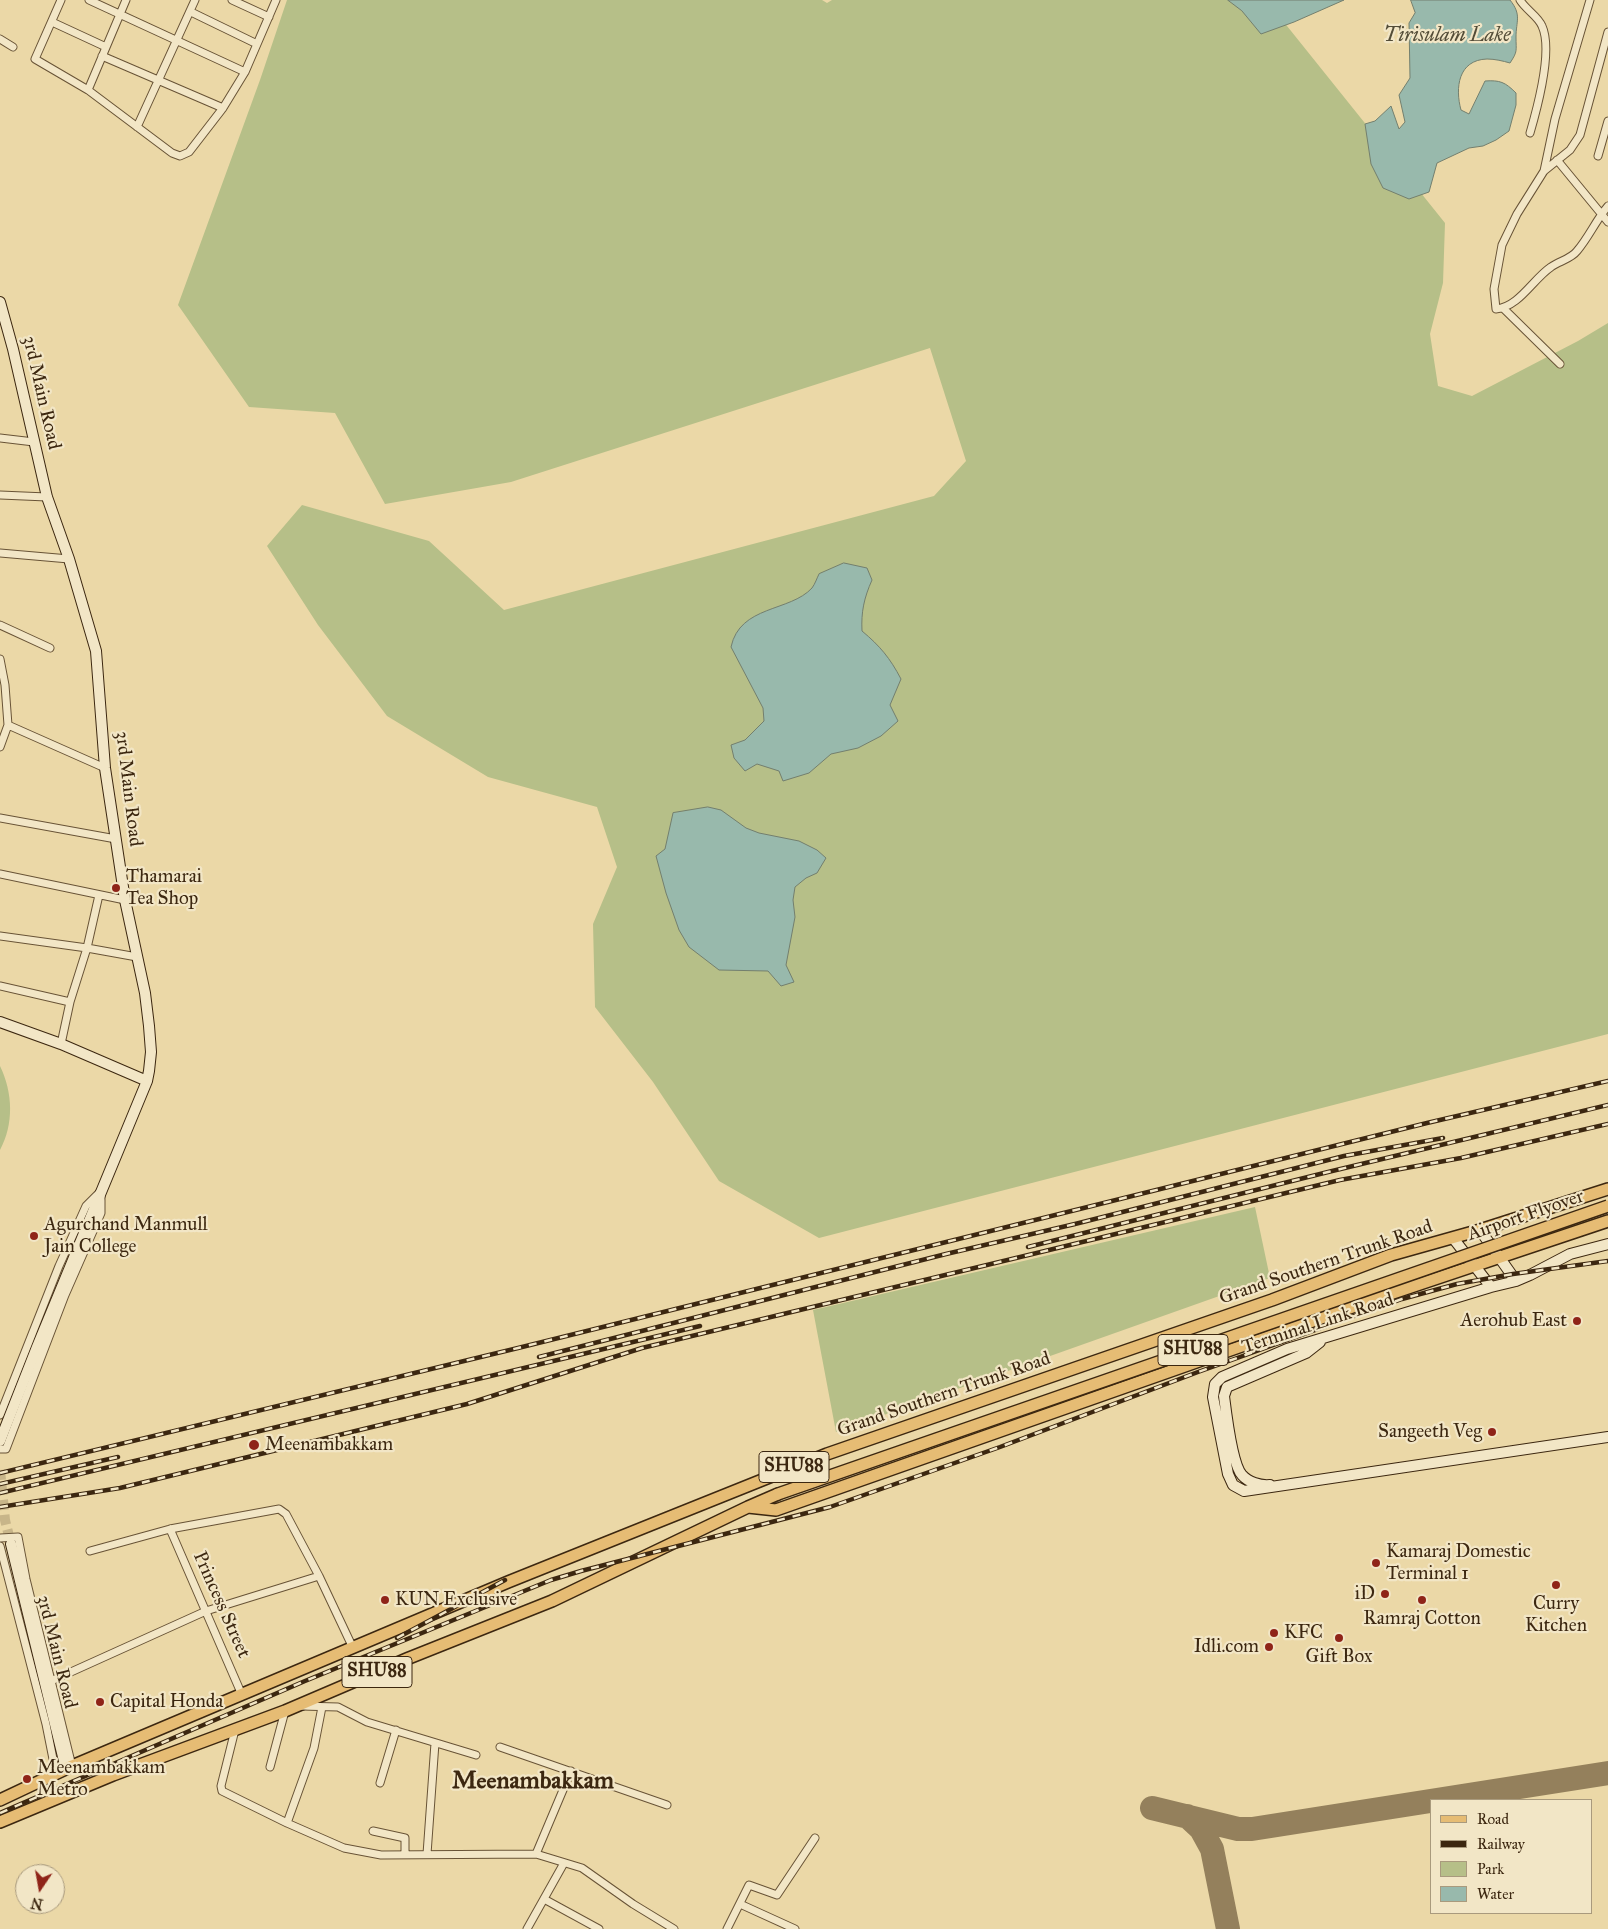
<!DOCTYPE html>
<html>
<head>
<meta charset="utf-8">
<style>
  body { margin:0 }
  #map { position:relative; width:1608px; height:1929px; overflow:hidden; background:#ebd8a7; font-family:"IM FELL Great Primer",serif }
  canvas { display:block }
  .legend { position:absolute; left:1430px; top:1799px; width:162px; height:115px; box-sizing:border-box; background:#f2e6c6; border:1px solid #a99a7d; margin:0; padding:6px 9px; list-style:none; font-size:15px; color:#3c2710 }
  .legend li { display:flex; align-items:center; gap:10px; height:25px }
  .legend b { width:25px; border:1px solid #a99a7d }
  .north { position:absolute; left:15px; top:1864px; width:50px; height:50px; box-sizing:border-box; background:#f2e6c6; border:1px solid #a99a7d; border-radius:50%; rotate:192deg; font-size:14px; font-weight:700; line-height:20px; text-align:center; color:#3c2710 }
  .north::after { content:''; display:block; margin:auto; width:18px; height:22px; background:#8f2418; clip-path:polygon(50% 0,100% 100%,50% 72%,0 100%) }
</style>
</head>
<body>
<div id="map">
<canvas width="1608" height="1929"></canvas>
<ul class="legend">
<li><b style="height:6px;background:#e6bc74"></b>Road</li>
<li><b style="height:6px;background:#3c2710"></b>Railway</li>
<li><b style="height:14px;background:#b6bf88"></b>Park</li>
<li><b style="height:14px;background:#98b9ac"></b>Water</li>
</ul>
<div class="north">N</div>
</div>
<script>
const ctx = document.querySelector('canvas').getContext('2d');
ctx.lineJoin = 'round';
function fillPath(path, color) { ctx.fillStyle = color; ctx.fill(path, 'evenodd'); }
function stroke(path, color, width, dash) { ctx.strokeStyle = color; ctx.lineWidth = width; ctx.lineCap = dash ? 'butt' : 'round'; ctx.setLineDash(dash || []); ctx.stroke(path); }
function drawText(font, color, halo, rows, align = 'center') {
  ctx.font = font + ' "IM FELL Great Primer",serif'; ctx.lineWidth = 4.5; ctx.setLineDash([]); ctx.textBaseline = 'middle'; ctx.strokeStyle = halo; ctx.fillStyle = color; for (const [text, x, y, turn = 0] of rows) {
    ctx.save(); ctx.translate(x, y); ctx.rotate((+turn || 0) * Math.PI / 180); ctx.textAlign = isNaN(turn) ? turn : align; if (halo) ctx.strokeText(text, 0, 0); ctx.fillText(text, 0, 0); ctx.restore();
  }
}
fillPath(new Path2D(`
  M287,0h535l5,3 5,-3h412l35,16 166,207 -2,60 -13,51 8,52 34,10 106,-55 30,-18v711l-789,204 -100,-57 -66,-99 -58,-75 -2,-83 24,-57 -20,-60 -109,-30 -101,-61 -69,-91 -51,-79 35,-41 127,36 75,69 430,-114 32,-35 -36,-113 -419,134 -126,22 -50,-91 -86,-6 -71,-102 82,-225z
  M0,1066c13,27 14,58 0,84z
  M1255,1207l15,71 -434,154 -23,-122z`), '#b6bf88');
const water = new Path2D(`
  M1228,0h116l-50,22 -33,12 -19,-23z
  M1411,0h99c12,15 6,21 6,37 0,14 2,14 -6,26 -7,-2 -15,-4 -23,-4 -29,1 -32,29 -26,51l8,4 16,-33c15,-1 20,1 31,12v12l-7,26 -13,9 -13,6 -14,2 -32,15 -8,29 -20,7 -26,-11 -12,-24 -6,-40 10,-3 16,-15 8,23 6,-7 -6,-27 11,-17 -1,-55 6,-10z
  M844,563l23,5 5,12c-8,18 -11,32 -10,51 18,15 28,27 39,48l-11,26 8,16 -17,15 -23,12 -27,6 -22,19 -26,8 -4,-10 -22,-7 -12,7 -11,-13 -3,-13 14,-5 19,-19 -1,-13 -32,-61c9,-42 59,-35 81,-59 3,-4 5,-10 7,-14z
  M708,807l13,3 25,18 13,5 40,8 18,9 9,8 -9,15 -11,5 -11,9 -2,13 2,17 -9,48 8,17 -13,4 -13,-15 -49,-1 -30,-23 -10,-17 -13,-37 -10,-37 9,-7 8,-36z`);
fillPath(water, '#98b9ac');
stroke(water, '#737f6e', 1);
stroke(new Path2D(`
  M1152,1808l86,21h14l356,-56
  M1187,1816l14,13 11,20 16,80`), '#94805c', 24);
stroke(new Path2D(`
  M0,1470l5,50 6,24`), '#c8b589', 10, [10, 5]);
const street = new Path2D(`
  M61,0l-26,59 53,31 84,63 8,3 9,-4 34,-44 22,-36 31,-72
  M89,0l156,72
  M232,0l37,17
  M1520,0c6,10 18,16 22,26 11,24 -5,83 -12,107
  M191,12l66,32
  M52,22l54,25
  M1608,32l-28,103 -10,15 -26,21 -27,43 -15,31 -8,44 2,20c23,-2 37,-30 55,-42 8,-6 20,-8 26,-16 12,-14 19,-31 31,-45
  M0,39l13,8
  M102,56l121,52
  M88,90l38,-90
  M137,127l58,-127
  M1598,156l10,-35
  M1557,160l51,62
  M1544,171l11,-52 35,-119
  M1503,308l57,56
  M0,438l34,4
  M0,495l47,2
  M0,553l69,6
  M0,625l50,23
  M0,659l5,26 3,40 -8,22
  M8,725l97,43
  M0,818l116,21
  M0,874l125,26
  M0,936l87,12 50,9
  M0,986l70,16
  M61,1044l9,-42 17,-54 12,-53
  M0,1415l59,-149 27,-60 13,-13
  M0,1449h6l59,-154 36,-82v-17
  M170,1529l72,166
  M0,1538l18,-1 8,42 46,187
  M0,1546l46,178 10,50
  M90,1551l80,-22 109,-20 7,5 33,62 34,72
  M51,1681l155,-70 113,-35
  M301,1706l37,1 29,15 109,33
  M235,1730l-14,56 1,5 65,32 57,25 37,7 155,-1 46,14 51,36 41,25
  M500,1747l167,58
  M270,1767l15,-56
  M380,1783l16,-53
  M287,1823l27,-75 8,-41
  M373,1831l32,7v17
  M427,1854l8,-111
  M536,1854l35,-83
  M544,1899l55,30
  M740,1904l55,25
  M527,1929l37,-66
  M727,1929l22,-44 28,10 38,-57`);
const secondary = new Path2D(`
  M0,302l13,47 34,148 22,62 27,92 9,117 20,132 20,93 4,33 2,26 -2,19 -2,10 -110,266 -37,94
  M0,1022l61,22 86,37
  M1480,1230l36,51
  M1453,1238l38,49
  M1608,1244l-38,10 -40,21 -14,6 -25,6 -204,62 -65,28 -7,7 -2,13 15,77 5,11 11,6 364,-54
  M1270,1485c-10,1 -22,-3 -28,-10 -10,-11 -16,-63 -18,-79l3,-9 79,-34 14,-11
  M11,1544l55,225`);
const primary = new Path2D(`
  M748,1507l28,3 602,-212 230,-77
  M0,1800l72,-34 436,-184 319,-128 445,-154 119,-45 89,-25 128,-41
  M0,1822l113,-47 172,-64 124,-53 143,-57 196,-94 30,-13`);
stroke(street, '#685336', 9);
stroke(secondary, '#3c2710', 12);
stroke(primary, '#3c2710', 14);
stroke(street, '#f2e6c6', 7);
stroke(secondary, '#f2e6c6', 10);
stroke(primary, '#e6bc74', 11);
const rail = new Path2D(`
  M1028,1247l300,-75 280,-67
  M539,1357l407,-103 129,-30 269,-68 99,-18
  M0,1473l518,-125 909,-225 181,-42
  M0,1484l118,-27
  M0,1493l700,-167
  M0,1507l120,-19 347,-84 175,-56 698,-168 121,-22 147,-34
  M397,1638l108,-58
  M0,1813l305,-132 246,-101 30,-9 249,-64 170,-60 198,-75 204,-73 55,-15 56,-10 95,-13`);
stroke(rail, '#3c2710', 4.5);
stroke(rail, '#f2e6c6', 2.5, [8]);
const primaryBridge = new Path2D(`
  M778,1494l830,-288`);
stroke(primaryBridge, '#3c2710', 14, []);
stroke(primaryBridge, '#e6bc74', 11);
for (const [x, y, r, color] of [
  [116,888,5,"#8f2418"],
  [34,1236,5,"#8f2418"],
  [1577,1321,5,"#8f2418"],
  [1492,1432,5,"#8f2418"],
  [254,1445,6,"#8f2418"],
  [1376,1563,5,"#8f2418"],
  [1556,1585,5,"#8f2418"],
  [1385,1594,5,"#8f2418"],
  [385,1600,5,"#8f2418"],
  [1422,1600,5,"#8f2418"],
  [1274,1633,5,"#8f2418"],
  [1339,1638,5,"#8f2418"],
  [1269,1647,5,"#8f2418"],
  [100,1702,5,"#8f2418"],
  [27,1779,5,"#8f2418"]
]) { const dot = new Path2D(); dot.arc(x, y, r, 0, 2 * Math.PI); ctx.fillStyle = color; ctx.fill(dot); stroke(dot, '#f2e6c6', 2); }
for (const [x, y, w] of [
  [1193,1350,70],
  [794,1467,70],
  [377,1672,70]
]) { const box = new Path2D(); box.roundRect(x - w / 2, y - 15.5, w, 31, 4); ctx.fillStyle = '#f2e6c6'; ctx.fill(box); stroke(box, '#3c2710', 1); }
drawText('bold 18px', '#3c2710', null, [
  ["SHU88",1193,1350],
  ["SHU88",794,1467],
  ["SHU88",377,1672]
]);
drawText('19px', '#3c2710', '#f2e6c6', [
  ["3rd Main Road",41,393,77],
  ["3rd Main Road",128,789,83],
  ["Airport Flyover",1526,1216,-19],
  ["Grand Southern Trunk Road",1326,1263,-19],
  ["Terminal Link Road",1318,1324,-18],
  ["Grand Southern Trunk Road",944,1395,-19],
  ["Princess Street",221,1605,66],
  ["3rd Main Road",56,1652,76]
]);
drawText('19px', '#3c2710', '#f2e6c6', [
  ["Thamarai",126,877],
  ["Tea Shop",126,899],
  ["Agurchand Manmull",44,1225],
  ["Jain College",44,1247],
  ["Aerohub East",1567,1321,"right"],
  ["Sangeeth Veg",1482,1432,"right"],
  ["Meenambakkam",265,1445],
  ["Kamaraj Domestic",1386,1552],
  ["Terminal 1",1386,1574],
  ["iD",1375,1594,"right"],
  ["KUN Exclusive",395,1600],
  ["Curry",1556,1604,"center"],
  ["Kitchen",1556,1626,"center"],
  ["Ramraj Cotton",1422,1619,"center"],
  ["KFC",1284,1633],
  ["Idli.com",1259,1647,"right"],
  ["Gift Box",1339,1657,"center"],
  ["Capital Honda",110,1702],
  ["Meenambakkam",37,1768],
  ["Metro",37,1790]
], 'left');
drawText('italic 20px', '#534c37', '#f2e6c6', [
  ["Tirisulam Lake",1447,36]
]);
drawText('bold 24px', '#3c2710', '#f2e6c6', [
  ["Meenambakkam",533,1782]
]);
</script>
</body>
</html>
